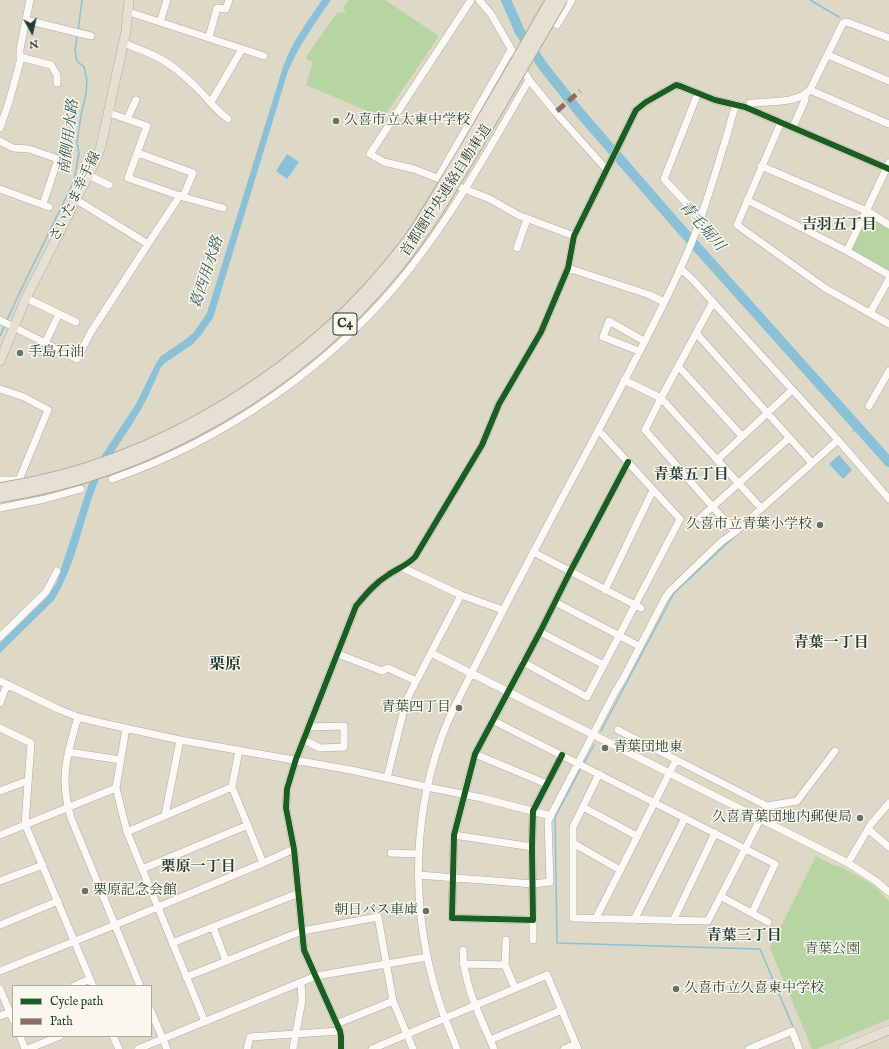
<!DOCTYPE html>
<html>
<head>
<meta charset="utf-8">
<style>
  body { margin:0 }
  #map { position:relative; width:889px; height:1049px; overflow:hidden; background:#ded9c6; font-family:"IM FELL English",serif }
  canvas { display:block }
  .legend { position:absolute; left:12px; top:985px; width:140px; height:52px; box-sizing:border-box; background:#fbf7ec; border:1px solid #a3ada2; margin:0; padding:5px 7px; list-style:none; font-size:12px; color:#1f3d34 }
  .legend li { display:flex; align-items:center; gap:8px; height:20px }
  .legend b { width:20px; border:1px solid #a3ada2 }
  .north { position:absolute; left:12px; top:12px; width:40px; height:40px; -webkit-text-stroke:3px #fbf7ec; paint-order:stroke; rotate:172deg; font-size:11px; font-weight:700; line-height:16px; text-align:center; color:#1f3d34 }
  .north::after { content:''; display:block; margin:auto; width:14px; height:18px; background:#1f3d34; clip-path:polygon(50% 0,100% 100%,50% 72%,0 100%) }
</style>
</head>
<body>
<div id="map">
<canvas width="889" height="1049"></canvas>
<ul class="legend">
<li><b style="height:5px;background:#1b5e20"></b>Cycle path</li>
<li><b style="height:5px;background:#8d6e63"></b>Path</li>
</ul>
<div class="north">N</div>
</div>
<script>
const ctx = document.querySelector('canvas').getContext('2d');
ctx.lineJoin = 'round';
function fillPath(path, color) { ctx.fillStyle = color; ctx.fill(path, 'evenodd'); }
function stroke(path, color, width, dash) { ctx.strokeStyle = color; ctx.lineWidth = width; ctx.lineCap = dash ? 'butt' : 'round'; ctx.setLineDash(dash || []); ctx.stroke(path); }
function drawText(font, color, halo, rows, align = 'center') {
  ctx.font = font + ' "IM FELL English","Noto Serif JP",serif'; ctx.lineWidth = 3; ctx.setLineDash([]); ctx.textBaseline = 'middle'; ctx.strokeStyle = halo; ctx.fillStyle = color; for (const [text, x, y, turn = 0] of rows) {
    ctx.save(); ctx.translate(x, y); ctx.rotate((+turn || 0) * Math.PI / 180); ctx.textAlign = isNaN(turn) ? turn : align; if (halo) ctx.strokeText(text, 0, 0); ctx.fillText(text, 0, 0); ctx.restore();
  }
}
fillPath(new Path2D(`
  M348,0h37l54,36 -55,81 -19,-7 -59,-25 7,-23 -7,-3 2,-5 29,-41 9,-1 -3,-4z
  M868,216l21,12v43l-38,-20 14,-34z
  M816,856l19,10 6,1 22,12 12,8 14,14v118l-72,30h-5l-42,-101z`), '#b7d5a3');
fillPath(new Path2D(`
  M322,0h9c-16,23 -32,45 -43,71l-75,247 -12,17 -8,9 -28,19 -4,4c-7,16 -14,33 -24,49 -13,22 -30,43 -40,68 -15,38 -21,81 -43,116l-54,53v-10l47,-46 9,-13 32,-98 13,-29 35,-53 20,-41 5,-7 25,-17 8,-7 13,-19 76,-246c9,-25 24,-45 39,-67z
  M287,154l12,8 -12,17 -11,-8z
  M839,455l13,15 -9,9 -14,-15z`), '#8ac1d9');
stroke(new Path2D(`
  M810,0l29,17
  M78,31l4,-31
  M7,320l11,-24 56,-115 5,-28 -2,-11 4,-27 5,-21 1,-13 -3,-14 -7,-6 -2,-10 2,-16
  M0,336l5,-11
  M853,431l5,-4
  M601,731l73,-138 61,-57
  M584,763l10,-18
  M581,768l-26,49 2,126 203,6 34,80`), '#8ac1d9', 1.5);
stroke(new Path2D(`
  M506,0l14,32 23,34 37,47 99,114 210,235`), '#8ac1d9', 10);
const minor = new Path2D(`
  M471,0l-101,154 14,8 30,7 76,30 28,16 56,21
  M479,0l12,14 38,66 27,33 51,57
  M129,12l135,44
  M26,20l65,16
  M160,22l7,-22
  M557,25l15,-25
  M209,37l8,-29 9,1 3,-9
  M124,43c10,4 21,8 31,13 15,7 28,19 40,30 12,11 19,23 33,33
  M828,55l61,26
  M20,57l31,8 6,10v8
  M810,90l79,34
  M698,93l-34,86 37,40
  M211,102l31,-53
  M750,103c19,-2 47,1 60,-13l33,-67 4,-1 42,16
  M109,113l38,13 -19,52 55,19 40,11
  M127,119l9,-19
  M781,122l-44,103 88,63 64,36
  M793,127l12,-27v-5
  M0,128l9,-26 11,-40v-13l10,-49
  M0,141l13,7 16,1 29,10 -15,45
  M138,153l55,20 -10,24
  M761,166l108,46 20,13
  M88,175l21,10
  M438,178l73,-128
  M0,189l49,18
  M75,199l73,45 29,-44 1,-5
  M747,200l100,51 42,24
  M517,248l10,-29
  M847,251l42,-88
  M568,268l82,27 14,7
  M680,268l13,12 145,160 51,59
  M26,298l50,24
  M713,302l-52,96 -16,32 90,102
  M870,313l19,-34
  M0,320l77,39 14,-27 57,-88
  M696,333l116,130
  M45,343l14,-29
  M639,351l-36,-14 6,-16 35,20
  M678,366l64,70
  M624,380l37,18 100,110
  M0,389l24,8 24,13 -29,70h-19
  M869,406l20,-35
  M717,460l75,-70
  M112,479c113,-39 221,-114 296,-208 47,-59 83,-126 121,-191
  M0,508l45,-9 36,-10
  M700,518l89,-80
  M533,552l108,56
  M401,567l60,28 42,15
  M605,590l48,-100
  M555,602l84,44
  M540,632l64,33
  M0,637l46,-45 11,-21
  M431,653l417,210 28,18 13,11
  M338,654l44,17 6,-3 28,13
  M523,662l64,35 93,-178 -78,-85
  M0,681l58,28 20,8 24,6 78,17 171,30 76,17 55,11 69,18
  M0,703l7,-19
  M78,717c-11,37 -19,62 -7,101l69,168
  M492,720l283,144 -23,49
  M0,728l31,15 -6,81 68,162
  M126,728l-10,60 11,44 78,190
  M618,730l149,76
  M304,740l16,8 24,-1v-21l-35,1
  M239,750l-7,37 31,76
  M68,752l53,8
  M475,754l72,30
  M562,755l-29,56 -1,36 1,73 -81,-2 2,-83 21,-81 65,-122 30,-60 58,-110
  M599,774l-26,53v91l135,3 59,-115 30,-5 38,-50
  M387,778l19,-77 55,-106
  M0,791l24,-9h4
  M583,807l54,29
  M165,815l15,-75
  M868,829l21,18
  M127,832l105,-45
  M0,835l116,-47
  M454,835l78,12
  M573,843l47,27
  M391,853l28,1
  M848,863l23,-39 18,-21
  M142,869l106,-44
  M418,875l115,9 17,-2 -2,-61 67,-129 8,-13 42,-81 5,-7 51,-49 14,-10 103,-92
  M0,881l43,-16
  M722,897l46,25
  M596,918l80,-158
  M634,920l51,-102
  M673,921l42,-88
  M0,925l58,-24
  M213,927l13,34
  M533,940v-20
  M172,943l127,-50
  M463,950c0,35 18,68 31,99
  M463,964l42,1 10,23
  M505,965l1,-25
  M0,971l115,-46 148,-62 31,-14
  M186,977l116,-46 76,-14 15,84 20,48
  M74,986l16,-7
  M0,989l13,31
  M151,1011l16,38
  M0,1016l13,-5
  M336,1024l57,-23
  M20,1036l5,13
  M113,1036l6,13
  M490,1040l72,-30
  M28,1049l32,-13
  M138,1049l178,-73 111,-19
  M247,1049l3,-12 90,-6
  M293,1049l9,-49 -1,-18
  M341,1049v-13l-1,-5 -36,-81 -10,-101 -8,-41 1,-19 9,-30 60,-153c10,-12 19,-23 32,-31 9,-6 19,-10 27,-18l67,-112 17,-41 42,-72 27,-64 6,-32 62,-126 10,-8 30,-17 4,1 35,14 30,7 144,62
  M372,1049l175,-74 31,74
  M457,1049c-4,-11 -9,-22 -13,-33 -32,-89 -35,-187 -3,-277 8,-24 21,-46 32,-69 16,-32 32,-64 49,-96 47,-91 98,-181 143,-273 13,-27 27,-55 36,-84 8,-23 15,-46 22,-69 5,-14 8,-30 13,-44
  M564,1049l12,-5
  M749,1049l43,-18 7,18`);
const major = new Path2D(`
  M0,361l26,-63 68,-134 7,-18 25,-115 3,-31
  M843,1049l46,-19`);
stroke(minor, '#acac9f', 8);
stroke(major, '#acac9f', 10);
stroke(minor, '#faf9f6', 7);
stroke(major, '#e6e0d3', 9);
const highwayBridge = new Path2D(`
  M0,488c157,-23 315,-122 409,-249 16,-23 30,-48 45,-72 33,-55 65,-111 97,-167
  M0,497c152,-23 300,-110 397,-229 30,-37 54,-78 78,-119 29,-49 58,-99 87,-149`);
stroke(highwayBridge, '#acac9f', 12, []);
stroke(highwayBridge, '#e6e0d3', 10);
stroke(new Path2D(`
  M557,111l23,-20`), '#8d6e63', 5, [10, 5]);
stroke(new Path2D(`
  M562,755l-29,56 -1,36 1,73 -81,-2 2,-83 21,-81 65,-122 30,-60 58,-110
  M341,1049v-13l-1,-5 -36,-81 -10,-101 -8,-41 1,-19 9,-30 60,-153c10,-12 19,-23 32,-31 9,-6 19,-10 27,-18l67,-112 17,-41 42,-72 27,-64 6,-32 62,-126 10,-8 30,-17 4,1 35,14 30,7 144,62`), '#1b5e20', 6);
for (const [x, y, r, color] of [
  [336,121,4,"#627467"],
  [20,353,4,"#627467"],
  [820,525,4,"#627467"],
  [459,708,4,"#627467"],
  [605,748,4,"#627467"],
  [860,818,4,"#627467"],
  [85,891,4,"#627467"],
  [426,911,4,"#627467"],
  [676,989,4,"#627467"]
]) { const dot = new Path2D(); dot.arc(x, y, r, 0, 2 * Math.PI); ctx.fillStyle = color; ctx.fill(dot); stroke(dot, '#fbf7ec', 1.5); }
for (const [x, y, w] of [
  [345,324,24]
]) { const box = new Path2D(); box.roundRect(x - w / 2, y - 11, w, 22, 3); ctx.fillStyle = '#fbf7ec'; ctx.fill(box); stroke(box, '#1f3d34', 1); }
drawText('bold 13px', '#1f3d34', null, [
  ["C4",345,324]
]);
drawText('14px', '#1f3d34', '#fbf7ec', [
  ["久喜市立太東中学校",344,121],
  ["手島石油",28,353],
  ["久喜市立青葉小学校",812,525,"right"],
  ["青葉四丁目",451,708,"right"],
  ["青葉団地東",613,748],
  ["久喜青葉団地内郵便局",852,818,"right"],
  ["栗原記念会館",93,891],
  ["朝日バス車庫",418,911,"right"],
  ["久喜市立久喜東中学校",684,989]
], 'left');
drawText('14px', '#1f3d34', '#fbf7ec', [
  ["首都圏中央連絡自動車道",447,191,-57],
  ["さいたま幸手線",76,197,-64]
]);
drawText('14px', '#375b44', '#fbf7ec', [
  ["青葉公園",832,950]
]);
drawText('italic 15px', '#315c5f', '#fbf7ec', [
  ["南側用水路",70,137,-83],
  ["青毛堀川",701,227,49],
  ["葛西用水路",208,273,-72]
]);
drawText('bold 15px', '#1f3d34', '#fbf7ec', [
  ["吉羽五丁目",839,226],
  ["青葉五丁目",691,476],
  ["青葉一丁目",831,644],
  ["栗原一丁目",198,868],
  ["青葉三丁目",744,937]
]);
drawText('bold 16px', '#1f3d34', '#fbf7ec', [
  ["栗原",225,666]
]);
</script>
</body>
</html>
